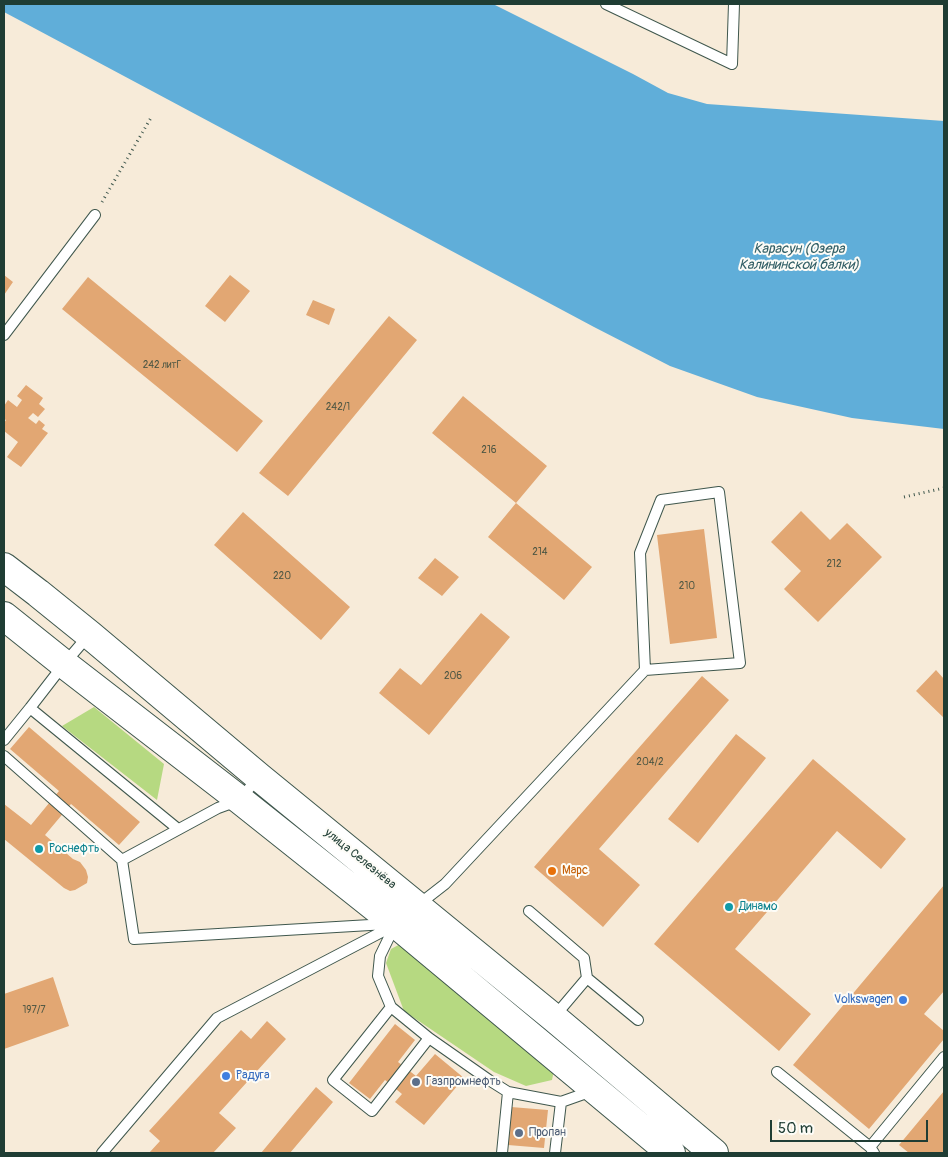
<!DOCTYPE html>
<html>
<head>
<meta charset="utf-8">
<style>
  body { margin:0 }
  #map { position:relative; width:948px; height:1157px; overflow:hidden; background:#f7ebd9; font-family:Pangolin,sans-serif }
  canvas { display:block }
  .frame { position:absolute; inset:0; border:5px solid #1f3d34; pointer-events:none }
  .scale { position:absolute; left:770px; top:1120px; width:158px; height:22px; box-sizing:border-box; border:2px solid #1f3d34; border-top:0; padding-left:6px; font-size:15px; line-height:18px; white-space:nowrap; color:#1f3d34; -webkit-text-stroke:4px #fdfcf7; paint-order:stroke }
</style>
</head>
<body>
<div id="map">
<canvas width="948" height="1157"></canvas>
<div class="frame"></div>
<div class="scale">50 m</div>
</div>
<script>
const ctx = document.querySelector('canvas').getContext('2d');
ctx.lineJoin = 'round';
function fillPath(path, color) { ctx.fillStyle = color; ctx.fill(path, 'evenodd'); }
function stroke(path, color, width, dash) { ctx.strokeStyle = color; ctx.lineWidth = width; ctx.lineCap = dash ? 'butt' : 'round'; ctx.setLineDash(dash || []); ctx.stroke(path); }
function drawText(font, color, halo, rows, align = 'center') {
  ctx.font = font + ' Pangolin,sans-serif'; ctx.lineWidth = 4; ctx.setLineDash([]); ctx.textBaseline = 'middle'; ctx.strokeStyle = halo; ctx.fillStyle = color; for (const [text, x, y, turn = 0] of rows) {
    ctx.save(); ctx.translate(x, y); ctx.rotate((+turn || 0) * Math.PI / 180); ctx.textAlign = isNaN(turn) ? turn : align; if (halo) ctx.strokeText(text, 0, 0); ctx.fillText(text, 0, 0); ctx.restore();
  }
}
fillPath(new Path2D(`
  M94,707l70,57 -7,36 -95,-74z
  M404,942l151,123 -3,15 -26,6 -32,-14 -90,-61 -18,-48 5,-14z`), '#b6d981');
fillPath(new Path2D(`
  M4,4h489l140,70 35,19 39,11 237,17v308l-92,-11 -95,-21 -87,-31 -76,-39 -590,-315z`), '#60aed9');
fillPath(new Path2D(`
  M4,275l9,7 -9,13z
  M230,275l20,16 -25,31 -20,-16z
  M88,277l175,144 -26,31 -175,-143z
  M313,300l22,9 -6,16 -23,-10z
  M389,316l28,24 -129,156 -29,-23z
  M26,385l17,13 -4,6 6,5 -7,8 -5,-4 -5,5 8,6 3,-4 6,5 -3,4 6,4 -27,34 -14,-10 11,-15 -14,-11v-8l2,-3 -2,-1v-13l4,-6 9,7 5,-7 -5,-4z
  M463,396l84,70 -31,37 -84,-70z
  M516,503l76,64 -28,33 -76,-63z
  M801,511l29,29 17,-17 35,34 -64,65 -34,-33 17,-18 -30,-29z
  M243,512l107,95 -29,33 -107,-95z
  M704,529l13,109 -47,6 -13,-109z
  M435,558l24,19 -17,19 -24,-18z
  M481,613l29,24 -81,98 -50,-42 21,-25 21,17z
  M936,670l8,9v39l-28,-27z
  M702,676l27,24 -130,149 41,36 -37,42 -69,-60z
  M29,727l111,95 -21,23 -48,-41 -26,31 28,24 7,3 6,8 2,7 -1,6 -12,7 -5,1 -6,-3 -60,-49v-35l27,21 28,-34 -49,-42z
  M736,734l30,24 -68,85 -30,-24z
  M813,759l93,80 -25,30 -44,-38 -102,118 76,65 -32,37 -125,-107z
  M944,885v106l-20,23 20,17v8l-75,90 -76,-64z
  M53,977l16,49 -65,23v-55z
  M267,1021l19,18 -67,74 17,15 -23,25h-64l11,-12 -11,-10 92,-101 10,9z
  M395,1024l20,16 -17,22 18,14 19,-22 29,24 -40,47 -29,-23 7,-8 -17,-14 -15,19 -21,-16z
  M316,1087l17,15 -43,51h-29z
  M944,1091v62h-35l-10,-8z
  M511,1107l37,3 -4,38 -36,-3z`), '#e2a773');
const service = new Path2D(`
  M606,4l126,60 2,-60
  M4,335l91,-120
  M30,708l148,121
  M4,740l26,-32 34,-44 24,-28
  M4,756l118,104 96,-52 22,-8 18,-23
  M122,860l12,79 253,-15
  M418,905l27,-21 200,-214 95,-7 -21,-171 -58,8 -21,53 5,117
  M529,911l55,47 3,20
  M395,925l-15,31 -2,20 13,31 38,31 60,42 19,12 53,10 31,-11
  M391,1007l-58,73 39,31 57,-73
  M554,1017l33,-39 51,42
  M777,1072l93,75
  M102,1153l115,-135 176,-92
  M502,1153l6,-61
  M555,1153l6,-51
  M874,1153l-4,-6 74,-90`);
const secondary = new Path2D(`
  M4,567l34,26 52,42 169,142 295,241 160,135
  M4,616l60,48 176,136 156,124 275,229`);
stroke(service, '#3f574d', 12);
stroke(secondary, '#3f574d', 30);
stroke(new Path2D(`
  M102,202l50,-86
  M904,497l40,-9`), '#3f574d', 3, [1, 4]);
stroke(service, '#fff', 10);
stroke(secondary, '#fff', 28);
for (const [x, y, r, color] of [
  [39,849,5,"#0f9aa8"],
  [552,871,5,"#e8710a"],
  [729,907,5,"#0f9aa8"],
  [903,1000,5,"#3f7fe0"],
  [226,1076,5,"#3f7fe0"],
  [416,1082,5,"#5c6f8a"],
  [519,1133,5,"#5c6f8a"]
]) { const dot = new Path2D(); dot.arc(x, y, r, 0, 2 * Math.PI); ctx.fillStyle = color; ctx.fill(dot); stroke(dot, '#fdfcf7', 2); }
drawText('10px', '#505844', null, [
  ["242 литГ",162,365],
  ["242/1",338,407],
  ["216",489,450],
  ["214",540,552],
  ["212",834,564],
  ["220",282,576],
  ["210",687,586],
  ["206",453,676],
  ["204/2",650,762],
  ["197/7",34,1010]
]);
drawText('12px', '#0d838f', '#fdfcf7', [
  ["Роснефть",49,849],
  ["Динамо",739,907]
], 'left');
drawText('12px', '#1f3d34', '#fdfcf7', [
  ["улица Селезнёва",360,859,39]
]);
drawText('12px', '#c56008', '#fdfcf7', [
  ["Марс",562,871]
], 'left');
drawText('12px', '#366cbe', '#fdfcf7', [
  ["Volkswagen",893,1000],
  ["Радуга",236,1076,"left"]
], 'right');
drawText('12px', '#4e5e75', '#fdfcf7', [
  ["Газпромнефть",426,1082],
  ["Пропан",529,1133]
], 'left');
drawText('italic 14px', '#325f66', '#fdfcf7', [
  ["Карасун (Озера",799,249],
  ["Калининской балки)",799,265]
]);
</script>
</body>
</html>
